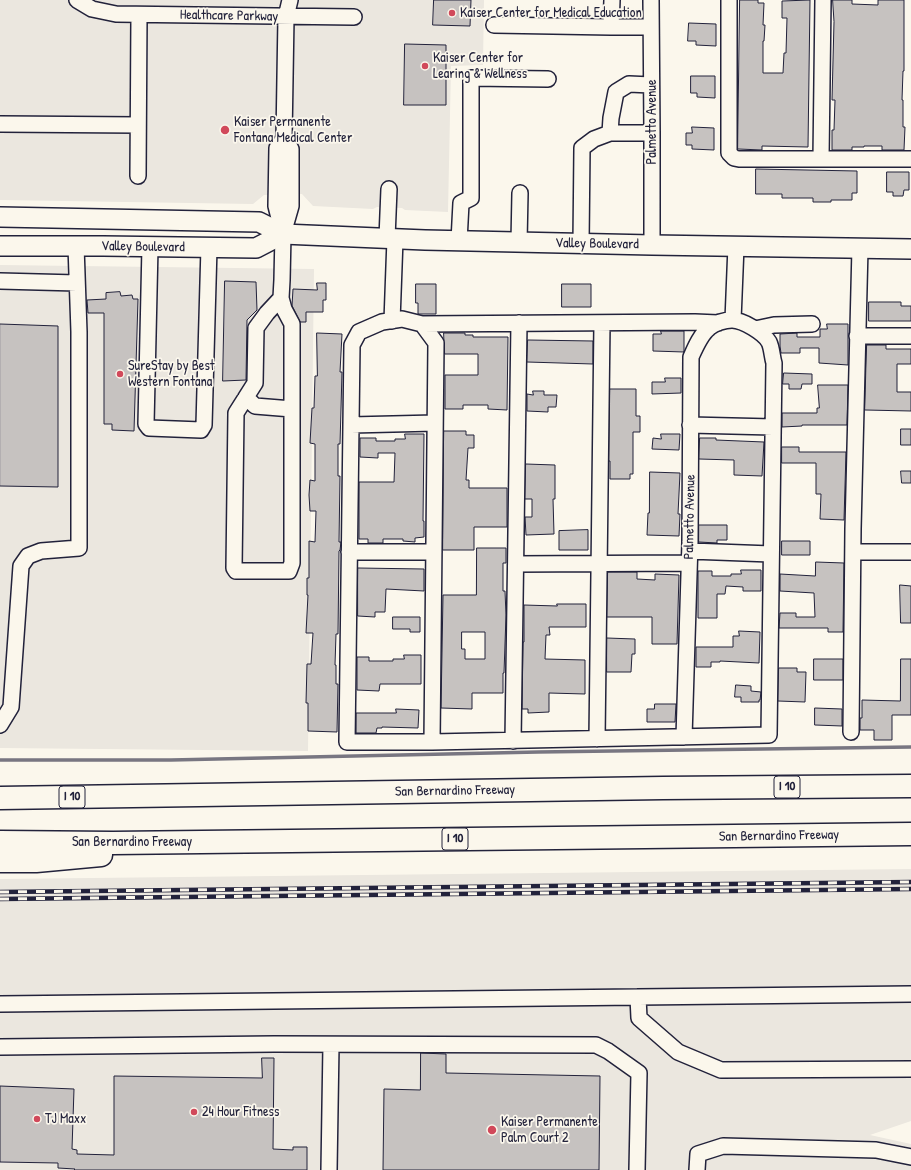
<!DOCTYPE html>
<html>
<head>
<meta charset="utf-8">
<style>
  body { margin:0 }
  canvas { display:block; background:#fbf7ec }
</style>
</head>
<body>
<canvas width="911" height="1170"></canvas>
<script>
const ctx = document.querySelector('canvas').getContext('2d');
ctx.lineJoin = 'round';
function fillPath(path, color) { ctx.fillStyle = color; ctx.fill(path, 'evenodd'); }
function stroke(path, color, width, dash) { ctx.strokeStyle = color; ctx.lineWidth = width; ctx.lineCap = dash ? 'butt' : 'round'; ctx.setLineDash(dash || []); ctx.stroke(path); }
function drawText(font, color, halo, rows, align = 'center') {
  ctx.font = font + ' "Patrick Hand",sans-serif'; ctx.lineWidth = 3.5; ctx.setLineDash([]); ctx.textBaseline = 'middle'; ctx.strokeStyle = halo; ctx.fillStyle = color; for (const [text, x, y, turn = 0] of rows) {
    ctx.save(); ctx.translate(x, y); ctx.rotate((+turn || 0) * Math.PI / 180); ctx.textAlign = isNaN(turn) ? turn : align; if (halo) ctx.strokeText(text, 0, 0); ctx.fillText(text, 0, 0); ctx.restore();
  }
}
fillPath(new Path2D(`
  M0,0h484l-1,65 -32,1 -3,146 -43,-2 -3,-2 -25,-1 -4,2 -60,-3 -11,-12 -38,1 -11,9 -253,-4z
  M0,265l314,4 -6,482 -308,-3z
  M911,869v252l-41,14 41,9v26h-911v-291z`), '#ebe7df');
stroke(new Path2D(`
  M0,760h171l367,-8 373,-5`), '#787681', 3.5);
const building = new Path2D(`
  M434,0h37l-1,26 -37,-1z
  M740,0h18v3h6l-1,22h2l-1,16h-1v32h20l1,-20h2l1,-35h-5v-17l28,-1 -2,147 -46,-1v4l-24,-1z
  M833,0h19v4l26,1v-5h26v71h-1l-1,29h1v27h2l-1,23h-22v-4h-18v1h-12v3h-20v-20h2l1,-30h-3l2,-78z
  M689,23l27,1v22l-20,-1v-4h-8z
  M405,44l41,1v60h-42z
  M691,76h24v22l-18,-1v-4h-6z
  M692,127l22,1v22l-22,-1v-4h-6v-12h6z
  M756,169l101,2v22h-5v7h-21v2h-18v-4h-31v-4h-26z
  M887,172h22v18h-5l-1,6h-10v-4h-6z
  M225,281l31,1 1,28 -10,10 -1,60 -23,1z
  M317,283h9v17h-3v12h-17v10h-6l-8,-16 1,-17 24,1z
  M416,284h20v30h-18v-11h-2z
  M562,284h29v23h-29z
  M120,292l1,4 11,-1 1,4h5l-4,132 -22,-1v-6h-8v-111h-16l-1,-13 19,-1v-6z
  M869,302h32v4h10v15h-42z
  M0,324l58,2v161l-58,-1z
  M827,324h21v41l-29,-2v-15h-19v5h-19l-1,-7v-12l17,-1v4h23v-8h7z
  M661,331h23v21l-31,-1v-17h8z
  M317,333l25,1 -2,38h2l-1,37 -1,35h-2v32h2l-1,66h2l-1,8 -1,1 -1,83h-2l-1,31h1v19h2l-1,48 -29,-1v-28h-2l1,-39h4l2,-31h-7l2,-38h-1v-17h2v-37l6,1 1,-31h-6l-1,-16 1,-15 5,1v-37l-5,-1 2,-35h2l1,-32h2z
  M444,333h21v2h8v2h35l-1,73 -19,-1v-4h-25v4h-18v-34h33v-21h-33z
  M528,340l65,1v23l-66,-2z
  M867,345h19v4h25v15h-14v28h14v19l-46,-1z
  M784,373l28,1v10h-10l-1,5h-12v-5h-6z
  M665,378h16v15l-29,1v-12h13z
  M818,385h30l-1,40h-45v1l-20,1v-14h35v-5h2z
  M610,389h26v27h4v16h-7v42h-3v5h-20v-18h-1z
  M533,391h11v4h13l-1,12h-8v5l-21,-1v-17l6,1z
  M901,429h10v16h-10z
  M444,431h22v4h8v13h-6l-2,32h3v8h38v39h-33v23h-31z
  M405,434h19l-1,87h1v16l-9,1v4l-12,-1v-2h-20v4h-15v-4h-9v-57h35l1,-29h-17v5l-18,-1v-19h16v3h19v-2h10z
  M661,434h19l-1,16 -27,-1 1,-11 8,1z
  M700,438h16v2l48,2 -2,34 -28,-1v-15l-35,-1z
  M782,447h17v5h47l-2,68 -24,-1 1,-25h-5v-31h-34z
  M526,464l29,1v34h-2l1,35 -28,1 -1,-18h7v-18h-7z
  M901,471h10v12h-9z
  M650,472l30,1 -2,41h2l-1,22 -32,-1 1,-22h1z
  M699,525h28v15h-10v3l-18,-1z
  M588,530v20h-29v-19z
  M782,541h28v14h-28z
  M477,548h29v15h-3v28h2l1,24 -2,58h-1v20h-31v16l-31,-1 2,-113h33zM462,632h23v27h-20v-10h-3z
  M816,562l28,1 -1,69h-15v-4h-49l1,-15h16v4h19l-1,-24 -34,-2v-17l35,2z
  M358,568l66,1v22l-38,-2 -1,23h-10v5l-17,-1z
  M741,570h20v21h-18v-4l-17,-1 -1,8h-8v24h-19v-47h14v5h19v-2h10z
  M608,572h29v7l18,1v-6l24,1 -2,69h-25v-27h-45z
  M900,585l11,1v37h-10z
  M557,604h29v23h-37l1,8h-4l-1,24 40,1v34l-36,-1v19l-21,1v-4h-6l1,-67h1v-37l33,1z
  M393,617h27v15h-10v-3h-17z
  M739,631l21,1 -1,31 -39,-2v1h-9v5h-15v-20h37v-11h6z
  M607,638l28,1v15h-3l-1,18h-24z
  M404,655h17v29h-41l-1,7 -22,-1v-33h12v4h24v-2h11z
  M814,659h29v21h-29z
  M901,659h10v56h-19v25h-18v-10h-14v-12h2v-18l38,1z
  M779,668h18v4h9l-1,30 -27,-1z
  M736,685l15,1v5l10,1 -1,8h-1v2h-18v-5h-6z
  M655,704h21l-1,18h-28v-13h7z
  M815,708l27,1v17l-27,-1z
  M396,709l23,1 -1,18 -36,-1v1h-5l-1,5h-20v-20h40z
  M421,1053l25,1v19l154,3 -1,94h-216l1,-81 36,1z
  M262,1058h12l-1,91 20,1v-3h14v23h-233l1,-1 -17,-1v-5l-58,-1v-76l74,3 -2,60 5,1v4l37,1v-79l148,2z`);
fillPath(building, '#c6c2c0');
stroke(building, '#22223b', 1);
const minor = new Path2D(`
  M77,0l15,9 24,5 238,3
  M612,0l-1,27h39
  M651,0l1,133v112
  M729,0v153l5,5 5,1h172
  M494,25l117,2
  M0,124l138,1
  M610,133h42
  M821,159l2,-159
  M138,176l1,-161
  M283,234l-7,-28 1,-58 7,-10 2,-121 4,-17
  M387,238l2,-49
  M459,241l2,-38 10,-5v-120l77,1
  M519,242l1,-49
  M581,243l1,-95 12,-9 16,-6 1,-15 5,-26 13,-8 22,1
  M150,247l-4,177 3,4 52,2 3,-5 5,-178
  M0,281l77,2
  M281,298l3,11 8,15v239l-3,8h-53l-2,-3 2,-155 19,-30 1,-55 11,-15z
  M281,298l1,-18 1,-46 8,-28v-57l-7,-11
  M733,320l3,-74
  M392,321l3,-82
  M422,324l273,-2 23,1
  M755,329l19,-4 38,-1
  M857,336h54
  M246,397l9,9 37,3
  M351,425l84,-2
  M690,425l83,2
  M690,551l81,3
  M349,552h85
  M853,552h58
  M516,564l173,-1
  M0,725l11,-18 10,-141 7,-10 13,-5 38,-3v-216l-3,-86
  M851,732l2,-203 7,-281
  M597,739l5,-416
  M513,741l6,-418
  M432,742l4,-399 -14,-19 -20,-5 -20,3 -23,10 -7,13 -5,397h85l337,-7 5,-372c-2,-6 -2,-15 -5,-21 -5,-9 -26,-22 -37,-22 -7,0 -18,3 -23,8 -8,6 -14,20 -18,29l-1,185 -6,195
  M638,997l1,21 39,34 43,18 190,-1
  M0,1004l911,-10
  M0,1047l274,-3 322,1 12,6 31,22 -2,97
  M329,1170l2,-125
  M697,1170l1,-16 25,-8 153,4 35,7`);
const major = new Path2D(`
  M0,217l259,5 24,12 142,6 227,5 259,4
  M0,246h103l153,2 27,-14`);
const highway = new Path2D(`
  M0,798l663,-10 248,-2
  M0,842l113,1 798,-9
  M0,861h36l65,-6`);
stroke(minor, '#22223b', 18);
stroke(major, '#22223b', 22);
stroke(highway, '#22223b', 25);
stroke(minor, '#fbf7ec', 15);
stroke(major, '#fbf7ec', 19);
stroke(highway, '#fbf7ec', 22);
const rail = new Path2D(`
  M0,892l911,-10
  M0,899l911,-10`);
stroke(rail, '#22223b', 4.5);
stroke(rail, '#fbf7ec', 3, [9]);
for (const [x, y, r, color] of [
  [452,13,4,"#d1495b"],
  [425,66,4,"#d1495b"],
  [225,130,5,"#d1495b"],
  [120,374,4,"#d1495b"],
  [194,1112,4,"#d1495b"],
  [37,1119,4,"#d1495b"],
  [492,1130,5,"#d1495b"]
]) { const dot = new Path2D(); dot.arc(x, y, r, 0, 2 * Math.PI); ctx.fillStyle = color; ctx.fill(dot); stroke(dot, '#fbf7ec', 1.5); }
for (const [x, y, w] of [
  [787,787,26],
  [72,797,26],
  [455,839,26]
]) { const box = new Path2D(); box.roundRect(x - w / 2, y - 11, w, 22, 3); ctx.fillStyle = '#fbf7ec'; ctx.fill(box); stroke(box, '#22223b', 1); }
drawText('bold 13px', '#22223b', null, [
  ["I 10",787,787],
  ["I 10",72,797],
  ["I 10",455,839]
]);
drawText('14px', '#22223b', '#fbf7ec', [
  ["Kaiser Center for Medical Education",460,13],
  ["Kaiser Center for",433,58],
  ["Learing & Wellness",433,74],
  ["Kaiser Permanente",234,122],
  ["Fontana Medical Center",234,138],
  ["SureStay by Best",128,366],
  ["Western Fontana",128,382],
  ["24 Hour Fitness",202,1112],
  ["TJ Maxx",45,1119],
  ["Kaiser Permanente",501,1122],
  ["Palm Court 2",501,1138]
], 'left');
drawText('14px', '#22223b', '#fbf7ec', [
  ["Healthcare Parkway",229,16,1],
  ["Palmetto Avenue",652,122,-90],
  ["Valley Boulevard",597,244,1],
  ["Valley Boulevard",143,247,1],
  ["Palmetto Avenue",690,517,-89],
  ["San Bernardino Freeway",455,791,-1],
  ["San Bernardino Freeway",779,836,-1],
  ["San Bernardino Freeway",132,842]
]);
</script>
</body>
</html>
